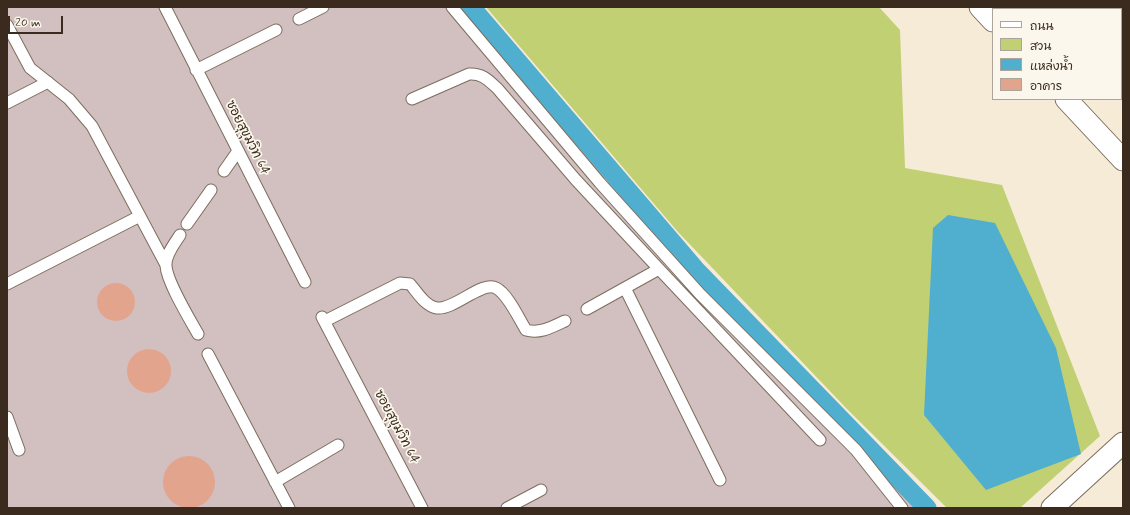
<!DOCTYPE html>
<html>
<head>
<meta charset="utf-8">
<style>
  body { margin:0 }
  #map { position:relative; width:1130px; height:515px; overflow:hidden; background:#f6ebd6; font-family:Mynerve,"Playpen Sans Thai",sans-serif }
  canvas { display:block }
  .frame { position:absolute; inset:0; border:8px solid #3b2a1e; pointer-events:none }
  .legend { position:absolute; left:992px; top:8px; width:130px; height:92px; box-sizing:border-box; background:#fbf7ec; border:1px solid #aea59a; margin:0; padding:5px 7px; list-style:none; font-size:12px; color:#3b2a1e }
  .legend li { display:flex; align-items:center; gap:8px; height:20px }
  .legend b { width:20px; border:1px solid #aea59a }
  .scale { position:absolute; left:8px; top:16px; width:55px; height:18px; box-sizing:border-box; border:2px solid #3b2a1e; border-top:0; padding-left:5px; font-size:12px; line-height:14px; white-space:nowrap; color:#3b2a1e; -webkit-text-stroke:3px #fbf7ec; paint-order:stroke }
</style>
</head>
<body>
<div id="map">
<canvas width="1130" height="515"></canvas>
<div class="frame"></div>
<ul class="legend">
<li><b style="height:5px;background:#fff"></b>ถนน</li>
<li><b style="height:11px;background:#c1d073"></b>สวน</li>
<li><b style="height:11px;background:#50aecf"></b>แหล่งน้ำ</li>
<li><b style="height:11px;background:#e3a48e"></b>อาคาร</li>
</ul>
<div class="scale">20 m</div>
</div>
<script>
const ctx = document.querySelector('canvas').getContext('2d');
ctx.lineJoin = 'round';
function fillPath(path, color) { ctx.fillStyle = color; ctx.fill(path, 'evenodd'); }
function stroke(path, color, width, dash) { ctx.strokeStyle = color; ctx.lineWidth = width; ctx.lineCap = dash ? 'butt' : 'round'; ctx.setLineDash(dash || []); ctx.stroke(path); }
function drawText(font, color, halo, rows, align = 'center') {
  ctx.font = font + ' Mynerve,"Playpen Sans Thai",sans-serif'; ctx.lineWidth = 3.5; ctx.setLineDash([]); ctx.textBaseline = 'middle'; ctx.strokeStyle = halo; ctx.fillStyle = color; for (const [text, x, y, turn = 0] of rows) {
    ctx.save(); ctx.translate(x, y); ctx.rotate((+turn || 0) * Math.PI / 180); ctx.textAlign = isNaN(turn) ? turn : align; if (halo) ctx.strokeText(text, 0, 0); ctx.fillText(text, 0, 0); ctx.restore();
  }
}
fillPath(new Path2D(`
  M7,7h459l160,187 292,314h-911z`), '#d2bfc0');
fillPath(new Path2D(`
  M486,7h393l21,23 5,138 97,17 98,251 -80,72h-73l-100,-99 -169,-177z`), '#c1d073');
fillPath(new Path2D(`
  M948,215l47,8 61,125 25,106 -95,36 -62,-75 9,-187z`), '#50aecf');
stroke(new Path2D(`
  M471,7l224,262 232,239`), '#50aecf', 19);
fillPath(new Path2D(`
  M97 302a19 19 0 1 1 38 0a19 19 0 1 1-38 0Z
  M127 371a22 22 0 1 1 44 0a22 22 0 1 1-44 0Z
  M163 482a26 26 0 1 1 52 0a26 26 0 1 1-52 0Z`), '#e3a48e');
const service = new Path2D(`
  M165,7l140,275
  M452,7l148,176 100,111 156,156 46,58
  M299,19l24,-12
  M7,25l23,43 39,31 23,27 74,139
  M196,70l80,-40
  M412,99l57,-25c13,-1 19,6 28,14l79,92 83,89
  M7,103l41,-21
  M224,171l14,-20
  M187,224l24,-34
  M180,235c-5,8 -15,20 -14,31 1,16 23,52 32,68
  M7,284l133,-68
  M625,288l95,192
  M587,309l72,-40 161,171
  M322,317l100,191
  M325,321l75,-38 10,1c7,8 15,22 27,24 17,2 46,-28 59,-20 12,6 23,31 30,42 14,4 26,-3 39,-9
  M208,354l81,154
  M7,417l12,33
  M275,482l63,-37
  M507,508l34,-18`);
const minor = new Path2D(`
  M980,7l13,14
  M1066,99l57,61
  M1052,508l71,-65`);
stroke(service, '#7c6e5e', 13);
stroke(minor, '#7c6e5e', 23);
stroke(service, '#fff', 11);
stroke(minor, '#fff', 21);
drawText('13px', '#3b2a1e', '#fbf7ec', [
  ["ซอยสุขุมวิท 64",247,138,63],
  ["ซอยสุขุมวิท 64",396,427,62]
]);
</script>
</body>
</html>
